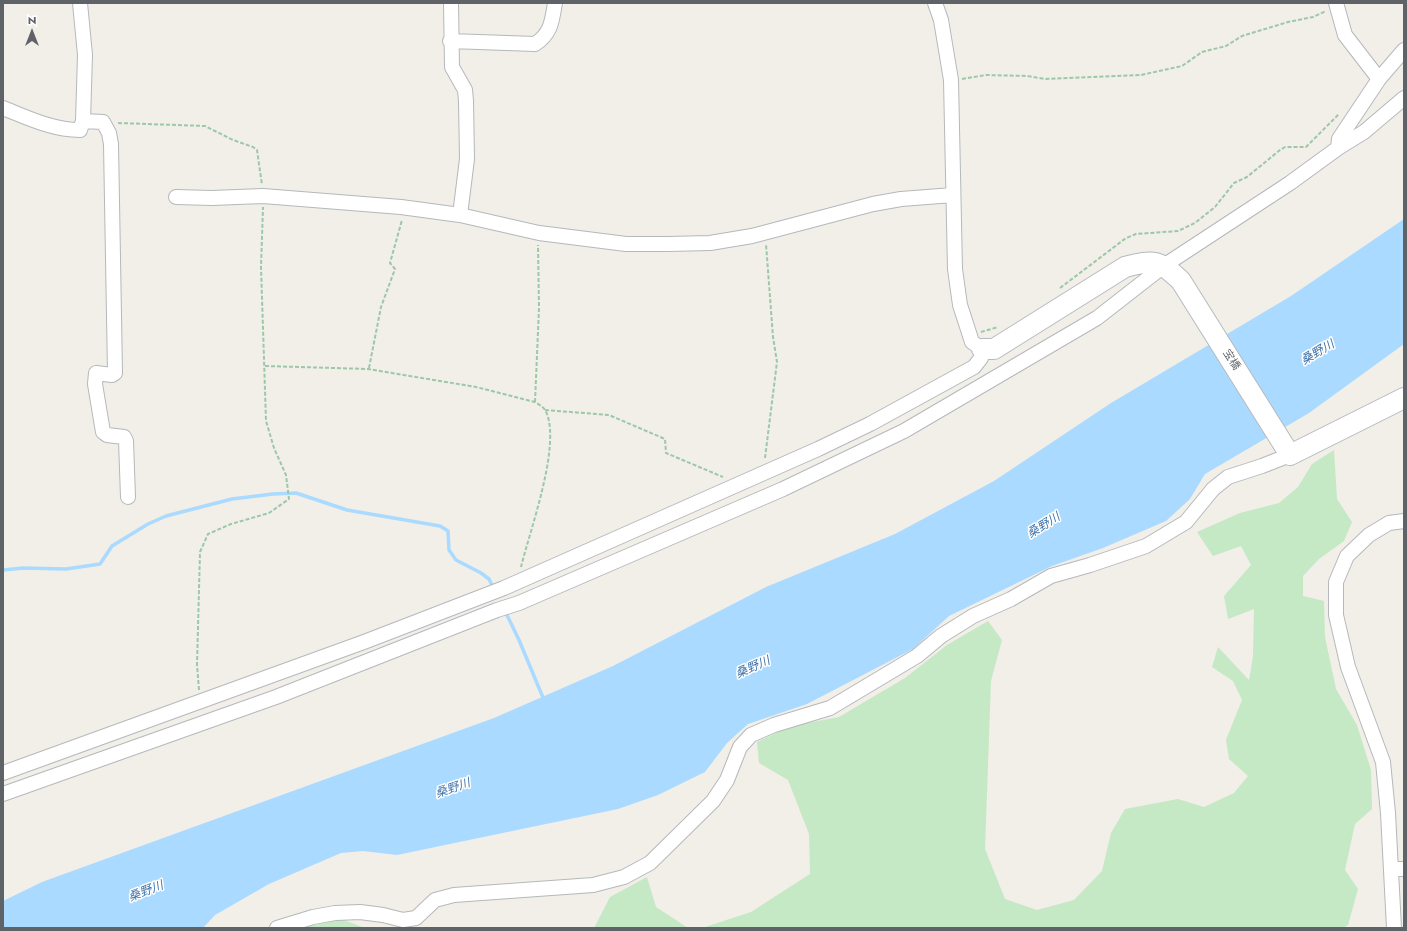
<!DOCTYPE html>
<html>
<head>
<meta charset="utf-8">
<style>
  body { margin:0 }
  #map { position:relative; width:1407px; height:931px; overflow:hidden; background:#f1efe8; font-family:Jost,sans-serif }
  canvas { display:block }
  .frame { position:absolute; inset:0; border:4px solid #5f6368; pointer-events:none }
  .north { position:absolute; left:12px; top:12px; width:40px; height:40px; -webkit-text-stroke:3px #fff; paint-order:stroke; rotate:0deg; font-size:11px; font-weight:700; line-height:16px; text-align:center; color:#5f6368 }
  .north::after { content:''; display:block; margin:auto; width:14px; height:18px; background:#5f6368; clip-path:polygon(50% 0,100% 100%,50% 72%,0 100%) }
</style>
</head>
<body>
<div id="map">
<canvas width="1407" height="931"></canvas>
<div class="frame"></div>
<div class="north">N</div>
</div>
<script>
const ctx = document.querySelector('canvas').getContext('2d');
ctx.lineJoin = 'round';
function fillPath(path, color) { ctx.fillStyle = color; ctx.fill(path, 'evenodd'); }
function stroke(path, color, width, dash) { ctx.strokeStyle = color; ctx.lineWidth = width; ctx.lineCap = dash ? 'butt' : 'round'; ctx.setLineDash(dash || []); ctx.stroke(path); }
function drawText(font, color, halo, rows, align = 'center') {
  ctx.font = font + ' Jost,"Noto Sans JP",sans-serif'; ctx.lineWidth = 3; ctx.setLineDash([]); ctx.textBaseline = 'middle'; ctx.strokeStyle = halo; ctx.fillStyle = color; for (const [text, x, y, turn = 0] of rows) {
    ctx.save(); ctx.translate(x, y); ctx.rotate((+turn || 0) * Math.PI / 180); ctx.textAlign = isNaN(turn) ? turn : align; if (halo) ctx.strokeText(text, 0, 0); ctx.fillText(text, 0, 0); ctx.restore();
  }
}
fillPath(new Path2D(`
  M1334,450l3,49 15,23 -8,19 -25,18 -16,17v20l21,5 1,36 11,52 21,36 14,45 1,39 -17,15 -10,46 13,19 -10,36 -5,3h-641l49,-16 59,-38 -1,-40 -21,-54 -29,-17 -2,-21 34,-16 48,-9 66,-39 42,-33 41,-24 14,19 -11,41 -6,168 20,50 32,11 37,-10 28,-29 9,-38 14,-24 53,-10 26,8 30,-14 14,-17 -19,-17 -3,-19 16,-40 -9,-19 -21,-14 6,-20 31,33 4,-24 1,-47 -26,10 -4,-23 27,-31 -10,-19 -28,10 -16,-24 43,-19 39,-10 19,-16 14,-23z
  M647,877l9,30 32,21h-94l16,-31z
  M341,919l24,9h-62z`), '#c5e8c5');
fillPath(new Path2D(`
  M1404,219v125l-95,69 -104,61 -15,25 -24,22 -63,27 -51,18 -103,50 -36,33 -106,55 -59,20 -21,19 -22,29 -47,23 -40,14 -221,46 -34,-4 -22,2 -72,31 -54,31 -12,13h-200v-27l39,-19 452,-164 119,-52 153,-79 129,-53 99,-53 117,-78 180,-107z`), '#aadaff');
stroke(new Path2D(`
  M3,570l20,-2 43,1 34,-5 12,-18 36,-22 18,-8 66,-17 41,-5 23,-1 51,17 93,16 8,5 1,19 7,10 25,13 8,6 5,10
  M505,611l14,29 25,60`), '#aadaff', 3.5);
const street = new Path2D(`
  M451,3l1,64 13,23 1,11 1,58 -7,56
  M1336,3l9,32 34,44
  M450,41l85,3c16,-10 17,-23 20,-41
  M3,108c25,10 50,22 77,22l3,-9 2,-66 -5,-52
  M83,121l20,1 6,11 2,11 4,229 -3,2 -16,-2 -1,11 8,48 4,3 17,2 2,4 2,56
  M1338,148l1,-9 40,-60 25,-29
  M176,197l36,1 51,-2 138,11 59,8 79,18 87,11h42l42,-1 42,-7 121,-32 28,-5 52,-4
  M3,773l361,-131 140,-54 314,-139 52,-25 104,-57 7,-9 1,-9 -10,-7 -12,-37 -5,-36 -4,-189 -10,-60 -6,-17
  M3,794l273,-97 221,-87 22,-7 264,-114 121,-58 193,-113 68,-53 125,-82 48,-35 26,-16 40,-34
  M1391,869h13
  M277,928l36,-11 22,-4 25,-1 23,3 20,5 13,-2 19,-18 19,-5 139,-10 31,-8 26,-14 63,-62 14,-21 13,-33 11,-12 23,-10 56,-17 87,-52 24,-20 32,-20 38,-17 40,-23 39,-11 56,-19 40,-24 27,-33 15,-12 34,-11 28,-11
  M1394,928l-6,-115 -5,-51 -35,-95 -12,-52v-33l11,-26 22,-21 20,-12 15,-2`);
const secondary = new Path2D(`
  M982,349h12l131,-82c30,-8 34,-7 56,14l109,174 114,-57`);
stroke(street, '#b5b8bc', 16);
stroke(secondary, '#b6babf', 22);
stroke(new Path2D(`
  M962,79l24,-4 41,1 18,3 96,-4 41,-9 20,-14 24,-6 16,-10 46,-14 25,-5 13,-6
  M118,123l87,3 28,14 20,7 4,3 5,35
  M1060,288l66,-50 10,-4 42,-3 17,-8 20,-16 19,-24 13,-6 33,-27 5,-3h21l33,-33
  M981,332l17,-5
  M265,366l103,3 108,18 59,15c5,3 10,6 12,12 13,35 -17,116 -26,153
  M369,368l12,-61 14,-38 -5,-6 12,-43
  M535,402l4,-94 -1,-63
  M545,410l64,5 56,24 1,14 57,24
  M765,458l12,-96 -4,-25 -7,-93
  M199,690l-2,-25 3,-113 8,-18 23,-10 38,-11 20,-14 -3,-24 -12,-27 -8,-27 -5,-154 2,-60`), '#9cc7a9', 2, [4, 2]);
stroke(street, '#fff', 14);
stroke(secondary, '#fff', 20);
drawText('11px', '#5f6368', '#fff', [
  ["宝橋",1231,360,57]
]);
drawText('italic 12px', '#4174aa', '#fff', [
  ["桑野川",1318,353,-31],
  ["桑野川",1044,526,-32],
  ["桑野川",753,668,-24],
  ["桑野川",453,789,-19],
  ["桑野川",146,892,-21]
]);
</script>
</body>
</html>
